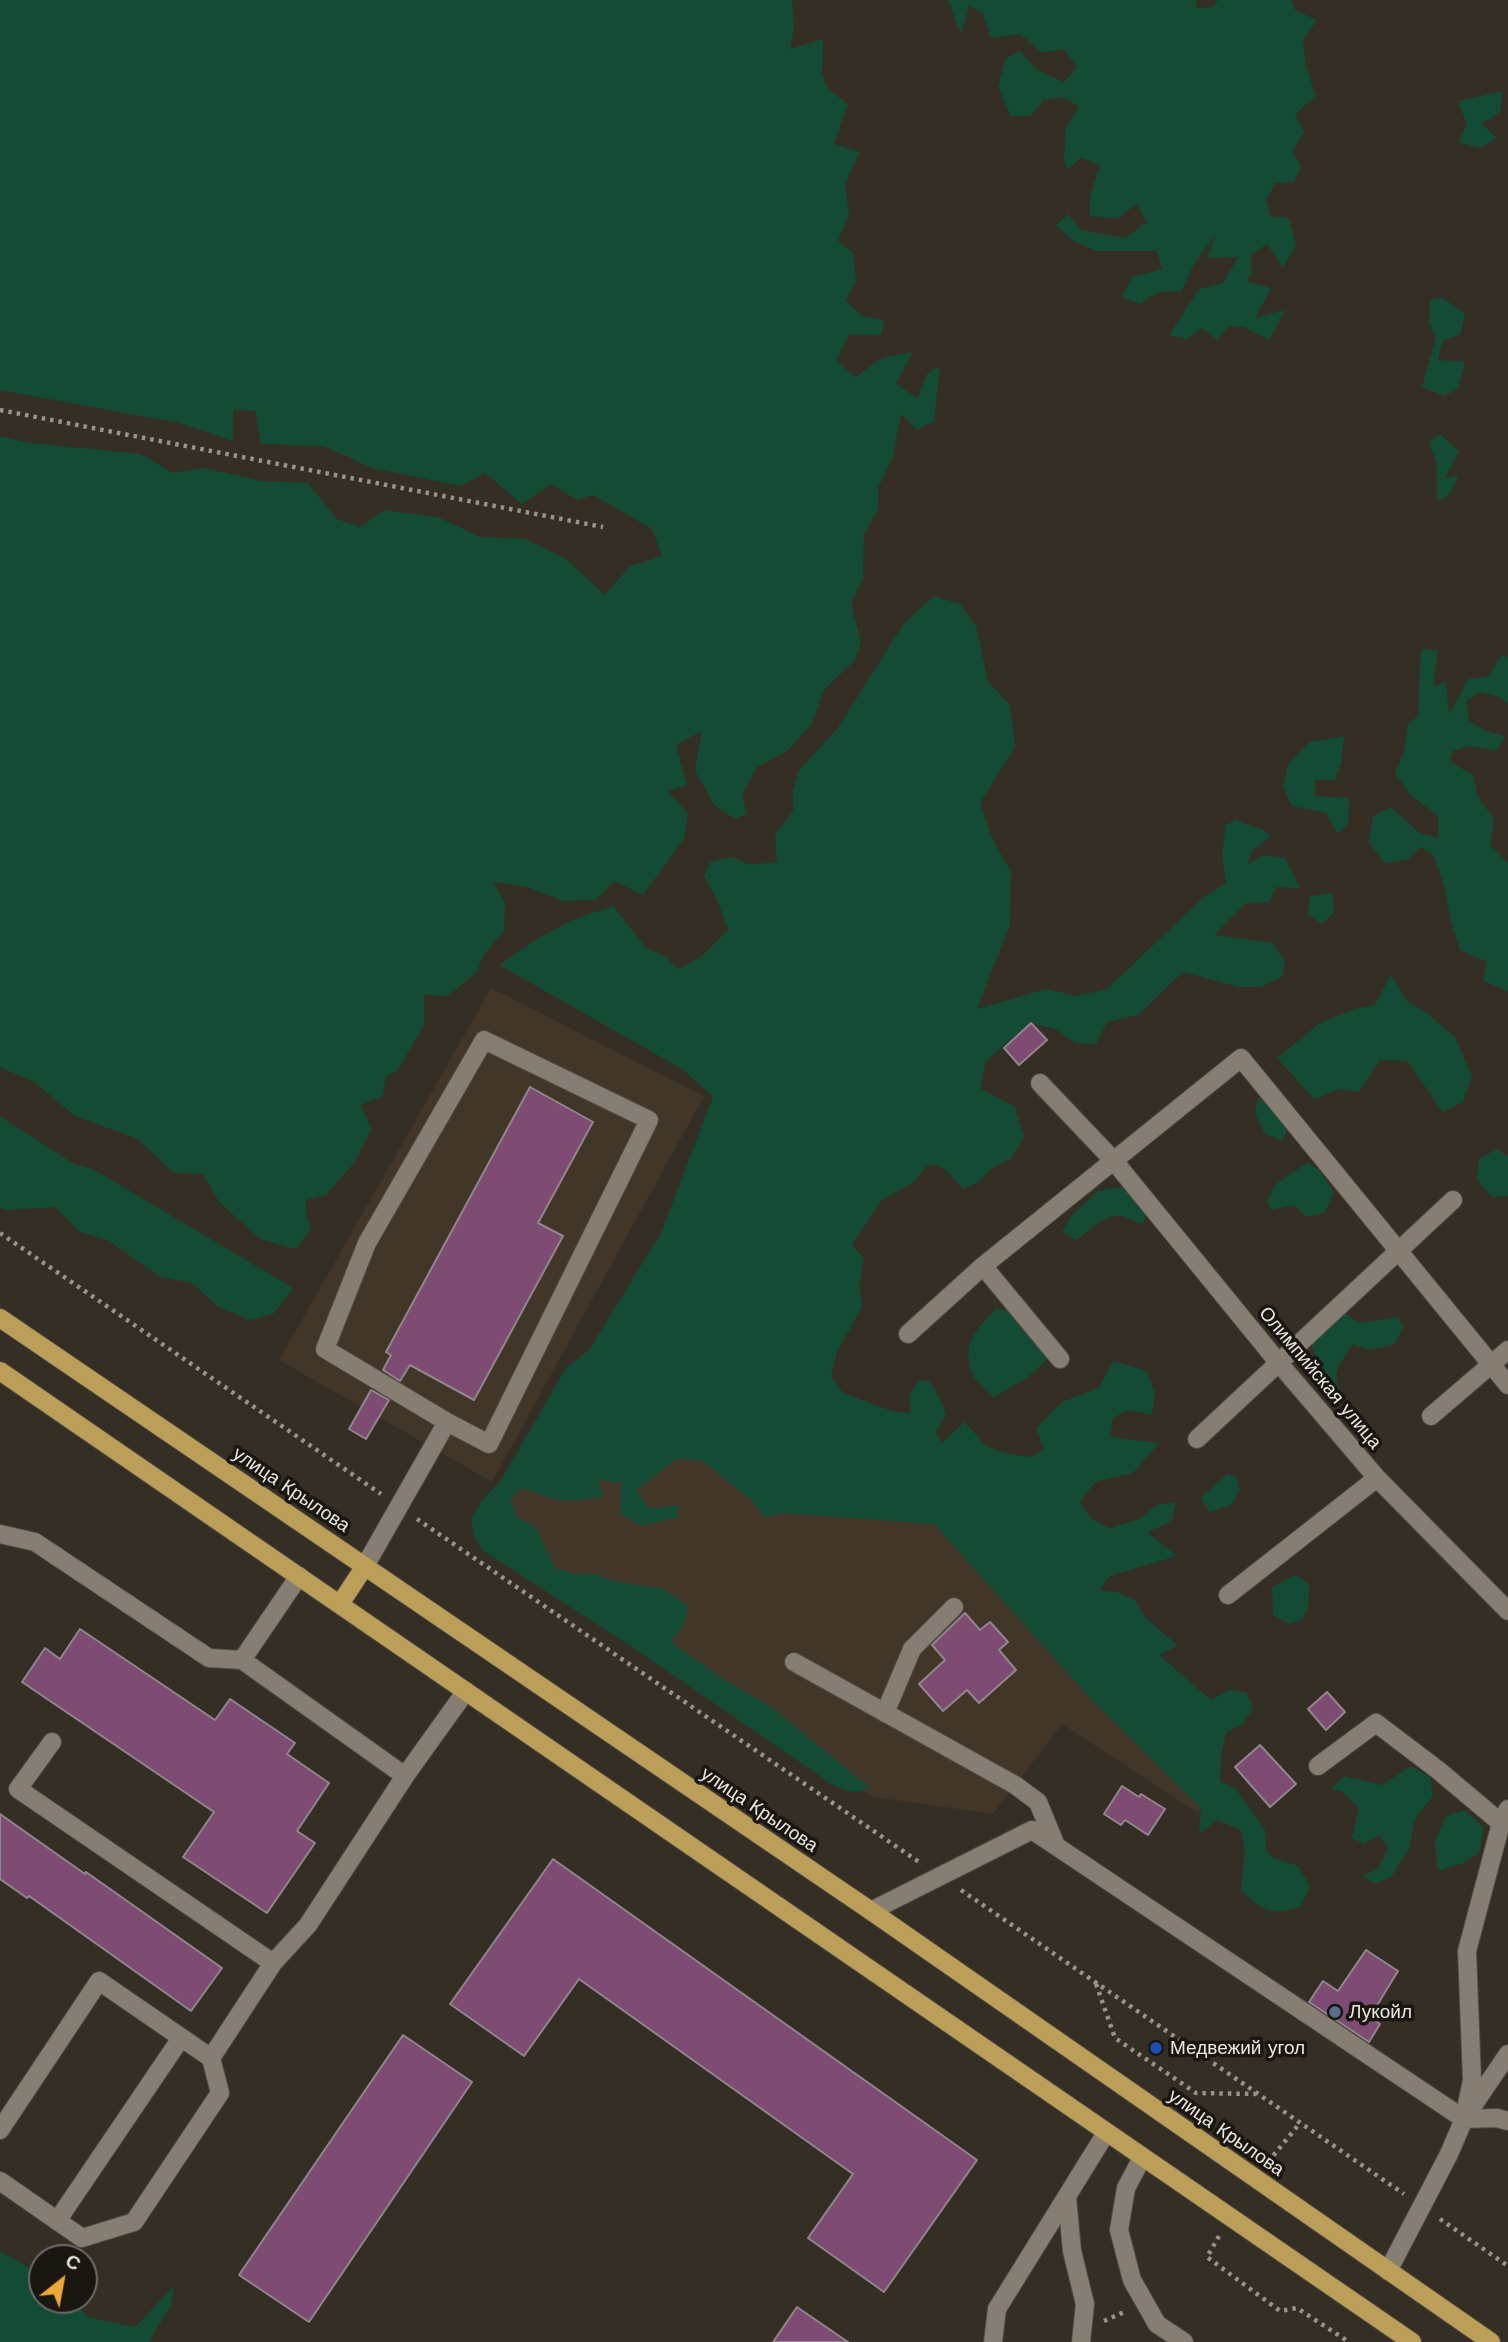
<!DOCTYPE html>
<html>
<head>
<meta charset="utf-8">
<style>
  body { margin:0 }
  #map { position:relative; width:1508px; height:2342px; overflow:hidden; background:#352e24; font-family:"Work Sans",sans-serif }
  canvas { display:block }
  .north { position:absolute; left:28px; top:2244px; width:70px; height:70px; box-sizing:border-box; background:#1a1713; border:2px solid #6e6a65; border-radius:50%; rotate:31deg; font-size:19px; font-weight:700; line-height:28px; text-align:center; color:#ece7e1 }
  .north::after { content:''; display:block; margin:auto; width:24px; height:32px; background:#eda83b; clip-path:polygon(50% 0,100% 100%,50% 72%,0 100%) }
</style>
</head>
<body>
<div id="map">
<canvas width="1508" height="2342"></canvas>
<div class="north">С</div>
</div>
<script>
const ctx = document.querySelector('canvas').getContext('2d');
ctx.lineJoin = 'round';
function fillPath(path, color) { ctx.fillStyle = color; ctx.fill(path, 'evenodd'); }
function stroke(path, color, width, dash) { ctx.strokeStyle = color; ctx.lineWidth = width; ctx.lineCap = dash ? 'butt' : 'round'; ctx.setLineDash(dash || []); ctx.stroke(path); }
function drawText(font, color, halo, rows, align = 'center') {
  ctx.font = font + ' "Work Sans",sans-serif'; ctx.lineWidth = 7; ctx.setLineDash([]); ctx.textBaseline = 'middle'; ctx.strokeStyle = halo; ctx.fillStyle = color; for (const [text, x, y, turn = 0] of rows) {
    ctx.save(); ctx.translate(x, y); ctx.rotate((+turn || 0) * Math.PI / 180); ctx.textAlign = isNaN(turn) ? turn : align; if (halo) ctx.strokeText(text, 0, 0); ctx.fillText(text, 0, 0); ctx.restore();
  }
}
fillPath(new Path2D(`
  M491,988l213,108 -212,386 -213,-122z
  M588,1356l197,157 149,11 156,174 112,110 -4,5 -136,-89 -69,90 -119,-17 -218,-142 -163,-102 10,-60z`), '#413627');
fillPath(new Path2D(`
  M0,0h792l2,29 -4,20 33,-10 -1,35 6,15 20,15 -14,40 26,8 -15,32 4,30 -11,27 15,11 3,29 -10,20 16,15 22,4 -3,15 -31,-1 -14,26 19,17 27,-19 31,-6 -17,32 22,14 9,-24 13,-8 -6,55 -17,9 -16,-16 -8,43 -15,31v22l-14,24 -1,45 -12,25 10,38 -6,18 -31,30 -12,34 -26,28 -29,15 -15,28 5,19 -12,5 -21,-14 -19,-34 7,-40 -26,14 11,40 -19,6 20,23 -4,25 -41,56 -29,-14 -18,19 -33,1 -36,-14 -34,-5 12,20 -1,29 -21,25 -6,16 -29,24 -24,-1v30l-26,45 -12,6 -3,20 -22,9 10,25 -17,33 -28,32 -20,5v13l5,15 -15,21 -36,-10 -41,-37 -16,-28 -30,-1 -35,-34 -63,-23 -41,-34 -34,-15v-631l30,7 111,11 32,19 31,-5 57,13 47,2 29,36 23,8 24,-17 54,7 42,20 45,2 41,20 39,36 25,-29 32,-10 -10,-27 -59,-34 -16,5 -26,-16 -29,20 -37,-31 -25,13 -88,-18 -48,-22 -63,-2 -6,-33 -22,-1v31l-54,-18 -179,-33z
  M948,0h248v8l17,-1 5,-7h73l4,10 22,10 -14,20 3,26 10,30 -21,18 9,18 -11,18 8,18 -7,14 -19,1 -9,18 5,16 18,1 7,27 -13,23 -16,-24 -16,11v17l-3,10 23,6 -16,30 30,-8 -16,30 -25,-13 -15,-1 -12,14 -15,-12 -15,11 -18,-4 30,-46 24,-6 15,-26 -31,1 9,-24 -22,30 -13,27 -23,1 -18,12 -18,-7 10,-20 30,-8 -5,-18h-60l-24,-10 -17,-16 12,-11 13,16 44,8 22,-16 -11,-18 -19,15 -27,-3v-19l10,-32 -19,-7 -14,12 -3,-12 2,-31 13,-20 -15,-10 -20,3 -14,16h-19l-13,-29 8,-29 14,-7 17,19 27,12 13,-15 -13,-18 -22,4 -22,-19 -29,4 -8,-24 -14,-9 -8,30z
  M1503,91l-3,21 -18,12 15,14 -17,10 -22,-6 9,-18 -9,-23z
  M1443,298l22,16 -5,21 -17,5 -5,20 27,2 -7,27 -14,7 -22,-9 14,-50 -7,-14 1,-23z
  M1440,434l19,17 -14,28 14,-4 -11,22 -11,3v-35l-8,-23z
  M934,596l26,8 16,22 12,55 22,24 5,42 -35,56 13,37 18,32 -1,53 -33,84 69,-20 30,7 31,-7 98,-93 21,-13 -4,-28 4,-30 10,-5 25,9 10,7 -19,15 -4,13 16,-9 22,4 14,29 -24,-1 -6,15 -24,1 -32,32 59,8 12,19 -3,15 -21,10h-22l-56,-15 -45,43 -31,7 -11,22 -21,-1 -20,-14 -26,-6 -43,38 -6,27 35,19 9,30 -13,22 -20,10 -12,13 -16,7 -14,-16 -13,-9 -9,2 -13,16 -32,18 -30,45 12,13 -5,27 3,22 -25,45 -6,24 12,17 52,19 16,1 -2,-17 10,-16 10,1 10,15 7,18 -10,19 6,10 22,-21c7,6 11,11 16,18 11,13 33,14 50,17l14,-8 -8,-21 26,-26 37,-14 14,-27 34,10 8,23 -3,21 -24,-5 -15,8 -3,19 49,6 -26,30 -38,9 -15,20 12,17 17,9 31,-9 17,-14 19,-3 -5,20 -24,10 30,24 -67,20 -11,14 18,2 18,8 9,16 34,30 -19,9 52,45 18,-10 17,2 7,16 -10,16 -17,9 -5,22 -1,27 15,6 30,41 1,21 7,8 25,8 12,20 -9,20c-30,11 -39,5 -60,-16l4,-39 -4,-21 -24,-10 -18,14 2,-26 -111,-110 -156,-174 -149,-11 -21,4 -12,-16 -48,-39 -26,-4 -42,32 13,19 29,-4v12l-37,9 -21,-12 1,-31 -24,-3 7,16c-14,3 -31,6 -46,4 -11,-2 -25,-9 -38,-12l-10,13 7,16 19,11 19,40 19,6h20l23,8 47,7 24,17 -3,16 -14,20 49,35 51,30 98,80c-13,8 -22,4 -36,-2l-198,-136 -153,-99 -7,-12 -4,-19 10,-17 20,-22 65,-112 23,-18 72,-117 52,-136 -31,-28 -183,-104 36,-25 37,-20 41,-14 33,42 20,9 12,12 23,-12 27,-27 -10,-28 -14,-26 6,-14 22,-5 18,8 27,-3 -2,-27 18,-24v-20l6,-21 38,-41 67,-106z
  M1421,649l17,1 -5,36 13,-4 3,33 19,-36 19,-2 16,-23 5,3v47l-8,-7 -20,-5 -14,9 3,20 17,10 19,5 -8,15 -27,-5 -17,5 -4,10 24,14 5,22 16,22 -4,26 18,18v128l-25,-10 4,-19 -27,-12 -9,-28 -6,-32 -11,-34 -13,-9 -14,13 -22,3 -16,-20 4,-27 18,-9 28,26 20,5 -1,-22 -28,-21 -15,-22 9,-21 4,-28 10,-8z
  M1344,736l-3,27 -6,17h-20v16l34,2 -1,26 -10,10 -12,-21 -34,-7 -9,-19 5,-23 21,-22z
  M1332,893l2,19 -12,12 -14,-9 2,-19z
  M1391,974l16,27 21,13 27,23 17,39 -9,26 -20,10 -36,-51 -27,-1 -21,32 -20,-3 -25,10 -37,-41 43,-35 34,-14 21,-4z
  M1258,1098l11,6 19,24 -6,13 -17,-7 -10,-20z
  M0,1116l74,48 19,5 200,119 -20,26 -23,6 -33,-14 -25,-23 -32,-6 -52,-37 -28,-8 -25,-25 -48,3 -7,-2z
  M1498,1149l10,8v39l-16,1 -15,-17 2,-22z
  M1308,1162l13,10 13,21 -9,20 -19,4 -12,-12 -23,5 -4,-10 9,-16z
  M1126,1186l22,25 -5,12c-10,0 -14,-5 -22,-7 -17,-2 -32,15 -44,24l-15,-8 10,-17 26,-24z
  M997,1308l20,7 32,43 -22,20 -33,19c-6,-6 -16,-13 -20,-20 -15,-30 2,-49 23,-69z
  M1344,1313l15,10 40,-6 4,11 -9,17 -26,5 -15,-6c-15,23 -24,29 -8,55l-11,4 -16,-16 7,-17 -6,-6 -8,-19 14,-21z
  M1227,1474l10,3 2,14 -7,14 -23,7 -8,-14z
  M1295,1575l14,9 -1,24 -6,12 -13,4 -16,-9 -1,-28z
  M1411,1766l19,11 3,19 -18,23 -6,30 -18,28 -17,7 -12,-8 16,-7 10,-20 -8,-14 -16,9 -12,-6 7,-30 -16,-16 -12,-3 13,-13 38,9z
  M1465,1810l19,18 -5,25 -16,10 -25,8 -3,-30 11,-25z
  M0,2251l42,24v25h33l12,17 48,10 40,-42 -5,22 -21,35h-149z`), '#144b35');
const building = new Path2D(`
  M1031,1023l16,17 -28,25 -15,-17z
  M530,1087l63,35 -55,101 25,13 -89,164 -64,-35 -10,16 -17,-11 8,-15 -5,-3z
  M371,1390l18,10 -23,39 -17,-10z
  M965,1613l15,17 10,-8 18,20 -9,8 17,20 -37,33 -12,-13 -24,21 -24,-27 26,-24 -13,-15z
  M80,1629l135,91 15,-21 65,44 -8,11 42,29 -32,48 18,12 -48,70 -84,-56 31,-45 -192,-130 23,-34 15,11z
  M1327,1692l18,20 -19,18 -18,-21z
  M1260,1745l36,39 -26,23 -35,-40z
  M1122,1786l17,11 2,-3 24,15 -17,26 -23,-15 -4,5 -17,-11z
  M0,1814l85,60 1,-2 136,96 -31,43 -162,-115 -2,2 -27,-19z
  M553,1859l424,301 -93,132 -76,-54 45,-64 -274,-195 -55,77 -74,-52z
  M1366,1950l32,21 -28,46 10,7 -11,18 -60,-40 14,-21 15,10z
  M403,2035l69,47 -163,240 -70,-47z
  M797,2307l51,35h-75z`);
fillPath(building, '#7e4b72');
stroke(building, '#91858e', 2);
const minor = new Path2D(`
  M1040,1083l74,78 164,201 99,116 131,133
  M983,1266l77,93
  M908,1334l75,-68 258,-208 267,327
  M1431,1416l77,-66
  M1197,1439l256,-239
  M0,1534l35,8 174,116 33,2 57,-84
  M365,1566l82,-144 42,22 160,-324 -165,-80 -117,203 -42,106 122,73
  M1228,1595l149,-117
  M794,1662l221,123 23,17 18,44
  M885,1713l27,-64 42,-42
  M52,1742l-34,47 255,174
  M1318,1766l58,-43 62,47 63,53
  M405,1776l61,-85
  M871,1911l161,-81 432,289 33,-1 11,3
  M1470,2110l38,-56
  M0,2130l99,-149 112,77
  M1142,2158l-16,30 -7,42 13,50 25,44 27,18
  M0,2181l82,57 52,-16 86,-129 -9,-35 62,-95 35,-38 97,-149 -163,-116
  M1067,2197l5,54 13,53 -4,38
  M57,2221l124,-183
  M1388,2271l61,-117 15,-35 8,-39 -5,-129 34,-128 7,-14
  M993,2342l4,-33 109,-176`);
const major = new Path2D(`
  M0,1318l871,593 620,431
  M0,1371l1412,971
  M340,1604l25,-38`);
stroke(minor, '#534c44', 20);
stroke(major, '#534c44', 20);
stroke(new Path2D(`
  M0,410l603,117
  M0,1233l381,261
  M417,1519l502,343
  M961,1890l443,304
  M1096,1984l19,54 81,55 60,1
  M1268,2162l32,-39
  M1440,2219l68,47
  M1219,2236l-12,21 73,54 17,-3 52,34
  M1104,2321l20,-9`), '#98928a', 4.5, [3.5, 5]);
stroke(minor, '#867e73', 18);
stroke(major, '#bb9e57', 18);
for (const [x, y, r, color] of [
  [1335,2012,7,"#5c6f8a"],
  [1156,2048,7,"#1a4fb4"]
]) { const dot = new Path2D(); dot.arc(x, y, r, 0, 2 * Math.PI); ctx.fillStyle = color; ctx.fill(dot); stroke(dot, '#1a1713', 2.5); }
drawText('19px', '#ece7e1', '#1a1713', [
  ["Олимпийская улица",1320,1378,50],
  ["улица Крылова",291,1490,34],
  ["улица Крылова",759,1810,34],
  ["улица Крылова",1226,2133,35]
]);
drawText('19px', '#ece7e1', '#1a1713', [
  ["Лукойл",1349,2012],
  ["Медвежий угол",1170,2048]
], 'left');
</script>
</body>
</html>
